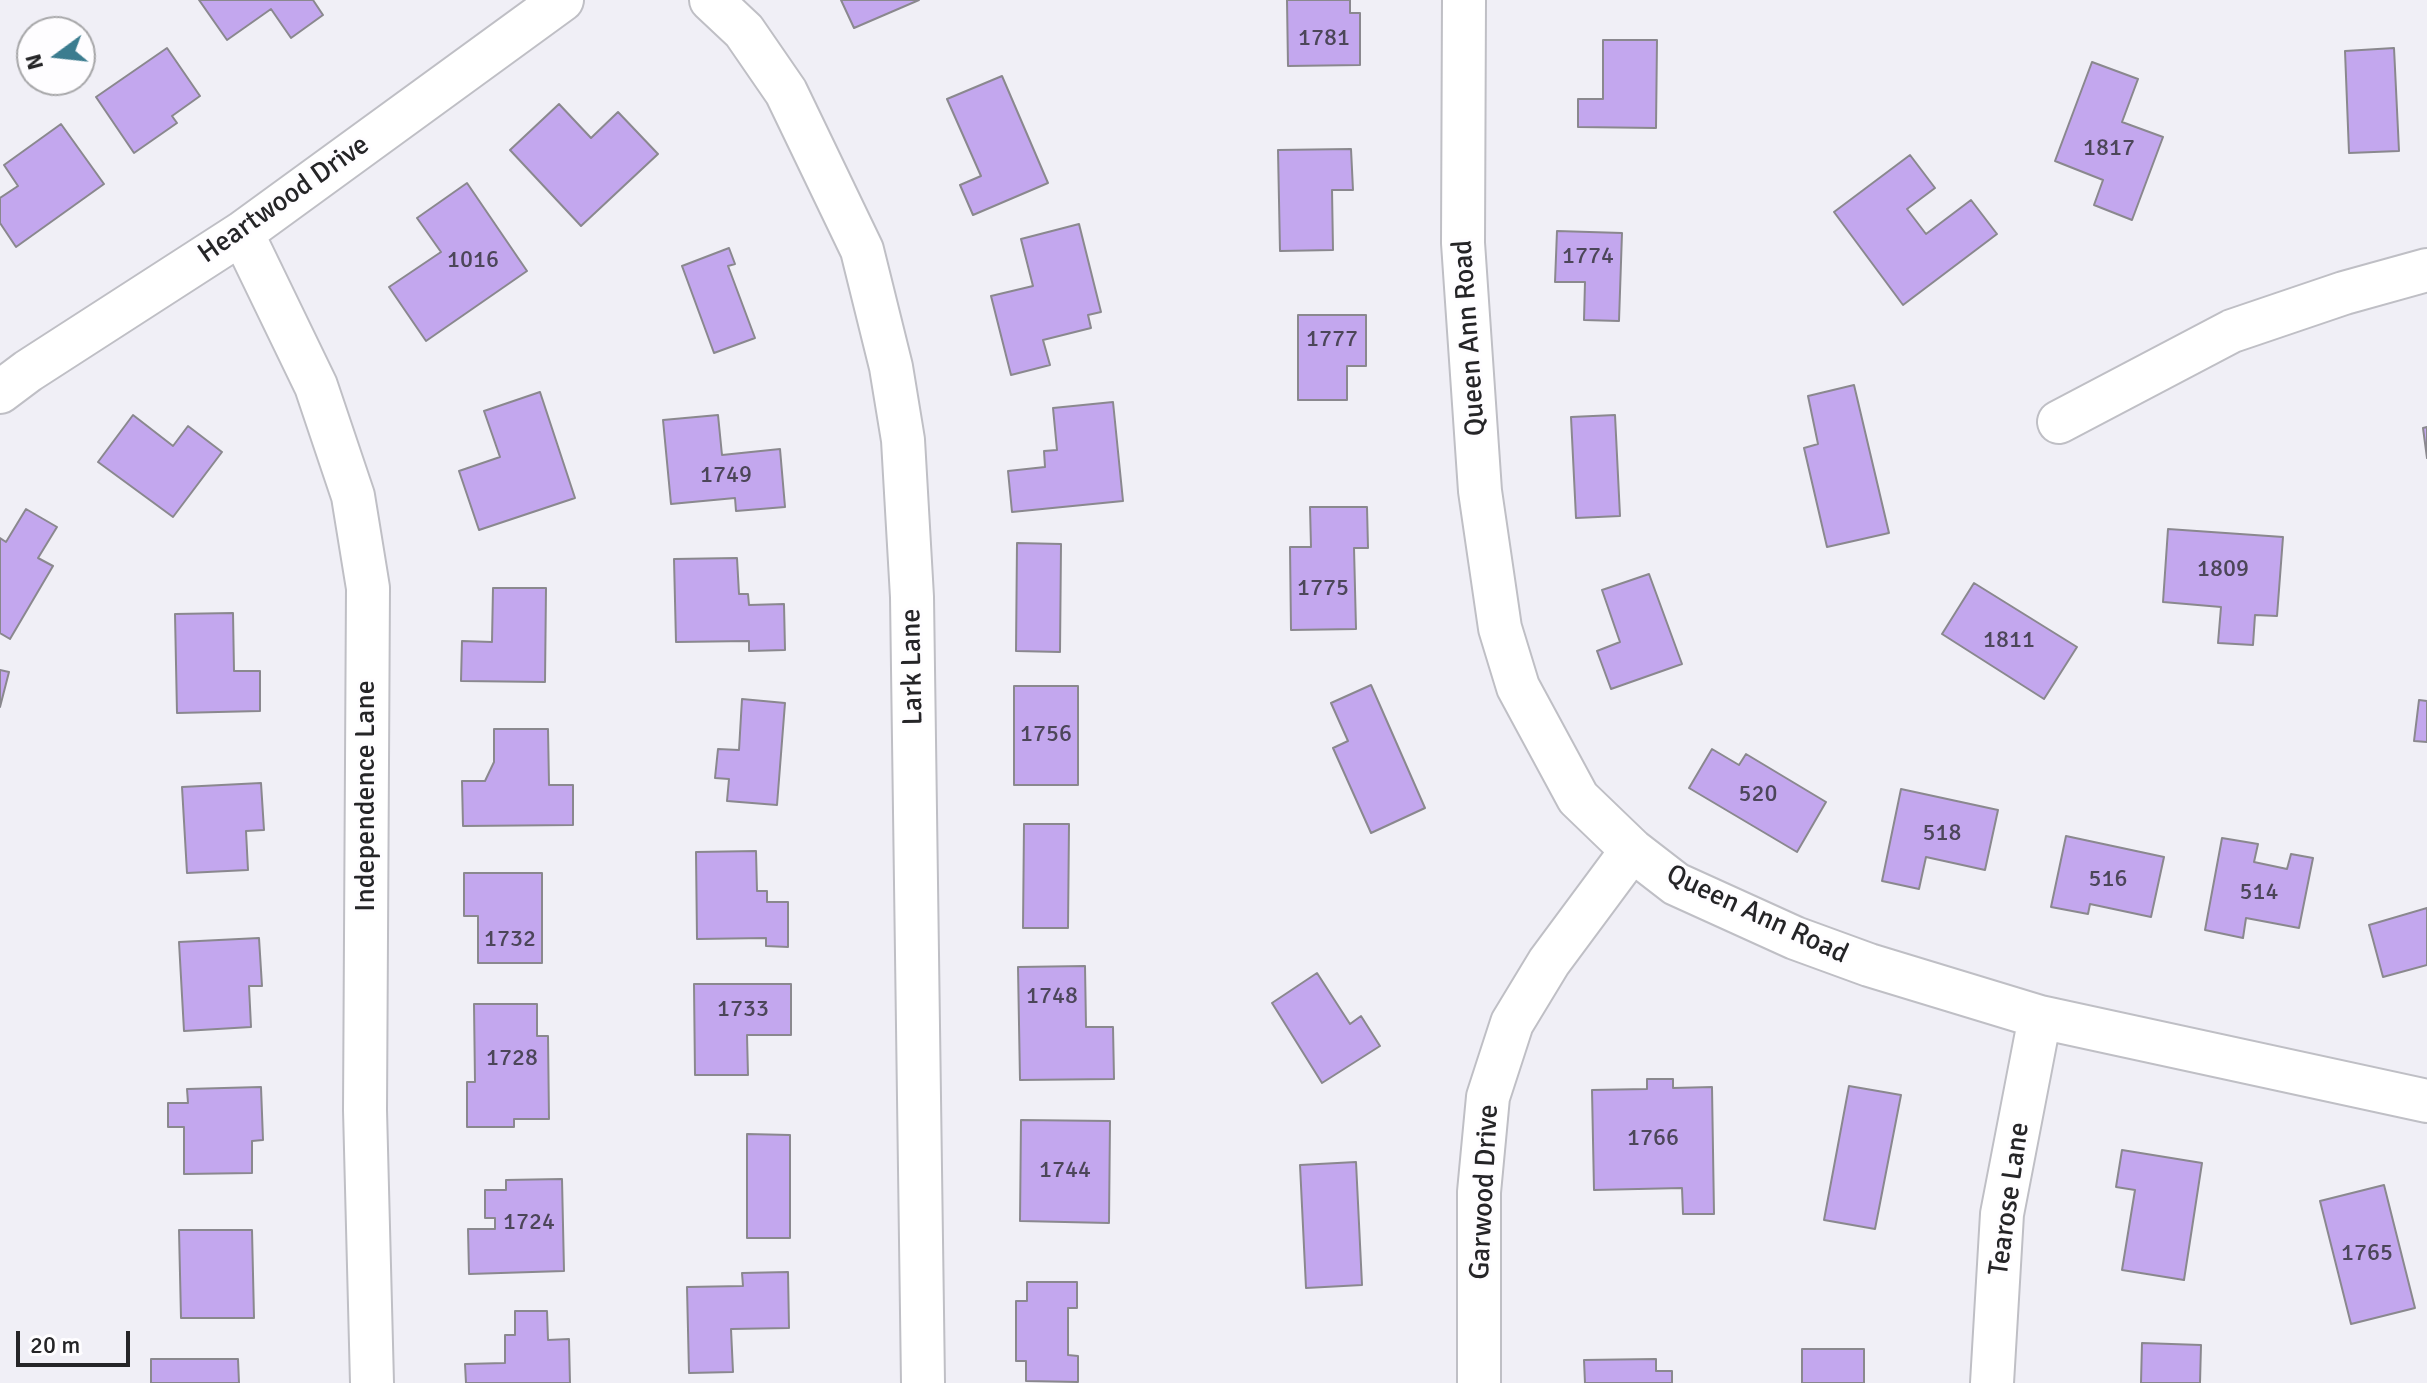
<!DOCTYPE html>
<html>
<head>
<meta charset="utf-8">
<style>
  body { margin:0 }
  #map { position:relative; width:2427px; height:1383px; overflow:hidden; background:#f0eff6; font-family:Signika,sans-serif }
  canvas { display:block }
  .north { position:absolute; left:16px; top:16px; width:80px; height:80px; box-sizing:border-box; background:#fefdff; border:2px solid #a7a7a9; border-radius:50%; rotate:255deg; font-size:22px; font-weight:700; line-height:32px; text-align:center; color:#252527 }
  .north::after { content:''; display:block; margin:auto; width:28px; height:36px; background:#3b7c8f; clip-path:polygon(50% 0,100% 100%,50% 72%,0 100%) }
  .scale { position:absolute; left:16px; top:1331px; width:114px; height:36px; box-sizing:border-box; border:4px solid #252527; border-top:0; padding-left:10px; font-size:24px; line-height:28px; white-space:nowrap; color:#252527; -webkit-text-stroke:6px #fefdff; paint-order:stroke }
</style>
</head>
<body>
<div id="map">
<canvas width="2427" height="1383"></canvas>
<div class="north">N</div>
<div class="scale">20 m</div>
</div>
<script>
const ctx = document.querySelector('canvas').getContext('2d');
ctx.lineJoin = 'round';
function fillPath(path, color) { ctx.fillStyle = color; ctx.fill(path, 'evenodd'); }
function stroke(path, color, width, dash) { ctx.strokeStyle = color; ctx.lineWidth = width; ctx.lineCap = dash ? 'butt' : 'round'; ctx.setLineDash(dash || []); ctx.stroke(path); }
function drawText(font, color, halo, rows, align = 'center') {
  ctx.font = font + ' Signika,sans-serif'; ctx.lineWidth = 6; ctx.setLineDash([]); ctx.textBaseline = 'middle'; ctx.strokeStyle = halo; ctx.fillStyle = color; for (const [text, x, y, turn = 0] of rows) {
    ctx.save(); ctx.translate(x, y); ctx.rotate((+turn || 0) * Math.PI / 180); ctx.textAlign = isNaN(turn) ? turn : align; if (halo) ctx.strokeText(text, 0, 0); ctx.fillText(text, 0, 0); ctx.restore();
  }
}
const building = new Path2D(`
  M199,0h114l10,15 -32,23 -20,-29 -44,31z
  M841,0h78l-65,28z
  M1287,0h63v13h10v52l-72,1z
  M1603,40h54l-1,88 -78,-1v-28h25z
  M167,48l33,48 -28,20 5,7 -43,30 -38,-56z
  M2394,48l5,103 -50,2 -4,-102z
  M2092,62l46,17 -16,43 41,15 -31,83 -38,-15 9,-25 -48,-19z
  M1002,76l46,107 -75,32 -13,-30 21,-9 -34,-77z
  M559,104l32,34 27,-26 40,42 -77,72 -71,-76z
  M61,124l43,60 -88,63 -16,-24v-25l18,-12 -14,-21z
  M1351,149l2,41h-21l1,60 -53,1 -2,-101z
  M1910,155l25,33 -28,21 19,25 45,-34 26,34 -94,71 -69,-93z
  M467,183l60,88 -101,70 -37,-54 52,-35 -24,-34z
  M1079,224l22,88 -13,3 3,13 -48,12 7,25 -39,10 -20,-79 42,-10 -12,-47z
  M1557,231l65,2 -3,88 -35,-1 1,-38h-30z
  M729,248l6,16 -7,2 27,72 -41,15 -32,-87z
  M1298,315h68v51h-19v34h-49z
  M1854,385l35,148 -62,14 -23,-99 14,-4 -10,-48z
  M540,392l35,106 -96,32 -20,-59 41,-14 -16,-46z
  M1113,402l10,99 -111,11 -4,-41 37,-4 -1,-16 13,-1 -4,-42z
  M133,415l40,31 15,-20 34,26 -49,65 -75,-55z
  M718,415l4,40 58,-6 5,58 -49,4 -1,-13 -64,6 -8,-84z
  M1615,415l5,101 -44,2 -5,-101z
  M2427,427v31l-4,-30z
  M1310,507h57l1,41h-14l2,81 -65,1 -1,-83h21z
  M26,509l31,18 -19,31 15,8 -43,73 -10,-6v-95l6,4z
  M2168,529l115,8 -6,79 -22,-1 -2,30 -35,-2 3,-36 -58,-5z
  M1017,543l44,1 -1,108 -44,-1z
  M737,558l2,36h9l1,11 35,-1 1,46 -36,1v-10l-73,1 -2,-83z
  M1649,574l33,90 -71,25 -14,-38 23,-9 -18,-52z
  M1974,583l103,64 -33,52 -102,-65z
  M493,588h53l-1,94 -84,-1 1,-40 30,1z
  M233,613l1,58h26v40l-83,2 -2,-99z
  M0,670l9,2 -9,35z
  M1371,685l54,123 -54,25 -38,-85 15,-7 -17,-38z
  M1014,686h64v99h-64z
  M742,699l43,4 -8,102 -50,-4 2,-22 -14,-1 3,-29 21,1z
  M2419,700l8,1v41l-13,-1z
  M494,729h54l1,56h24v40l-110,1 -1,-45h23l9,-19z
  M1712,749l27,16 7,-11 80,48 -29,50 -108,-64z
  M261,783l3,47 -18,1 2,39 -61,3 -5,-86z
  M1901,789l97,21 -13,60 -59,-13 -7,32 -37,-8z
  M1024,824h45l-1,104h-45z
  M2066,836l98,21 -13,60 -61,-13 -2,10 -37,-7z
  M2222,838l36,6 -4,18 33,7 4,-15 22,4 -14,70 -53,-10 -3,20 -38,-8z
  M756,851l1,40h10v11h21v45l-22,-1v-8l-69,1 -1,-87z
  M464,873h78v90h-64v-47h-14z
  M2427,908v57l-44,12 -14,-52z
  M259,938l3,48h-13l2,41 -67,4 -5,-89z
  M1085,966l1,61h27l1,52 -94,1 -2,-113z
  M1317,973l33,51 11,-8 19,30 -58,37 -50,-80z
  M694,984h97v51h-44l1,40h-53z
  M474,1004h63v32h11l1,83h-35v8h-47v-45h8z
  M1647,1079h26v9l39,-1 2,127h-31l-1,-26 -88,2 -2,-100 55,-1z
  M1849,1086l52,9 -26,134 -51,-9z
  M261,1087l2,53 -11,1v32l-68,1v-47h-16v-24h20l-1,-14z
  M1021,1120l89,1 -1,102 -89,-2z
  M747,1134l43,1v103h-43z
  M2122,1150l80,13 -18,117 -62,-10 13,-80 -19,-3z
  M1356,1162l6,123 -56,3 -6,-123z
  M562,1179l2,92 -95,3 -1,-45h27v-11h-10v-28h21v-10z
  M2384,1185l31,123 -64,16 -31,-123z
  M179,1230h73l2,88h-73z
  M788,1272l1,56 -58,1 2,43 -44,1 -2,-86 56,-1 -1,-13z
  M1027,1282h50v26h-9v47l10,1v26l-52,-1v-20h-10v-60h11z
  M515,1311h32l1,29 21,-1 1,44h-104l-1,-19 40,-1v-28h10z
  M2142,1343l59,2 -1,38h-59z
  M1802,1349h62v34h-62z
  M151,1359h87l1,24h-88z
  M1656,1359v12h16v12h-87l-1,-23z`);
fillPath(building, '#c3a7ee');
stroke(building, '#8a888e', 2);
const street = new Path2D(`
  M711,0l33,31 42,61 76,158 29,117 12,73 9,157 11,786
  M1464,0l-1,243 17,248 20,137 18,59 60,111 54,52 44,34 119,54 74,27 171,52 387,84
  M242,233l74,153 37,110 15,92 -3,522 7,273
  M0,392l28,-21 214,-138 320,-233
  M2059,422l173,-91 112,-38 83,-23
  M1479,1383v-191l9,-95 24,-74 37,-61 83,-112
  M1992,1383l10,-169 38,-197`);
stroke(street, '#bfbfc5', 46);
stroke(street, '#fff', 42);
drawText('24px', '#4c4659', null, [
  ["1781",1324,39],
  ["1817",2109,149],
  ["1774",1588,257],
  ["1016",473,261],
  ["1777",1332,340],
  ["1749",726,476],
  ["1809",2223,570],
  ["1775",1323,589],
  ["1811",2009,641],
  ["1756",1046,735],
  ["520",1758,795],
  ["518",1942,834],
  ["516",2108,880],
  ["514",2259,893],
  ["1732",510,940],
  ["1748",1052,997],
  ["1733",743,1010],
  ["1728",512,1059],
  ["1766",1653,1139],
  ["1744",1065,1171],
  ["1724",529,1223],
  ["1765",2367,1254]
]);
drawText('28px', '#252527', '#fefdff', [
  ["Heartwood Drive",284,200,-35],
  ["Queen Ann Road",1470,338,-94],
  ["Lark Lane",913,667,-91],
  ["Independence Lane",367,796,-90],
  ["Queen Ann Road",1757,915,25],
  ["Garwood Drive",1485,1192,-87],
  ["Tearose Lane",2010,1199,-82]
]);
</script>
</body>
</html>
